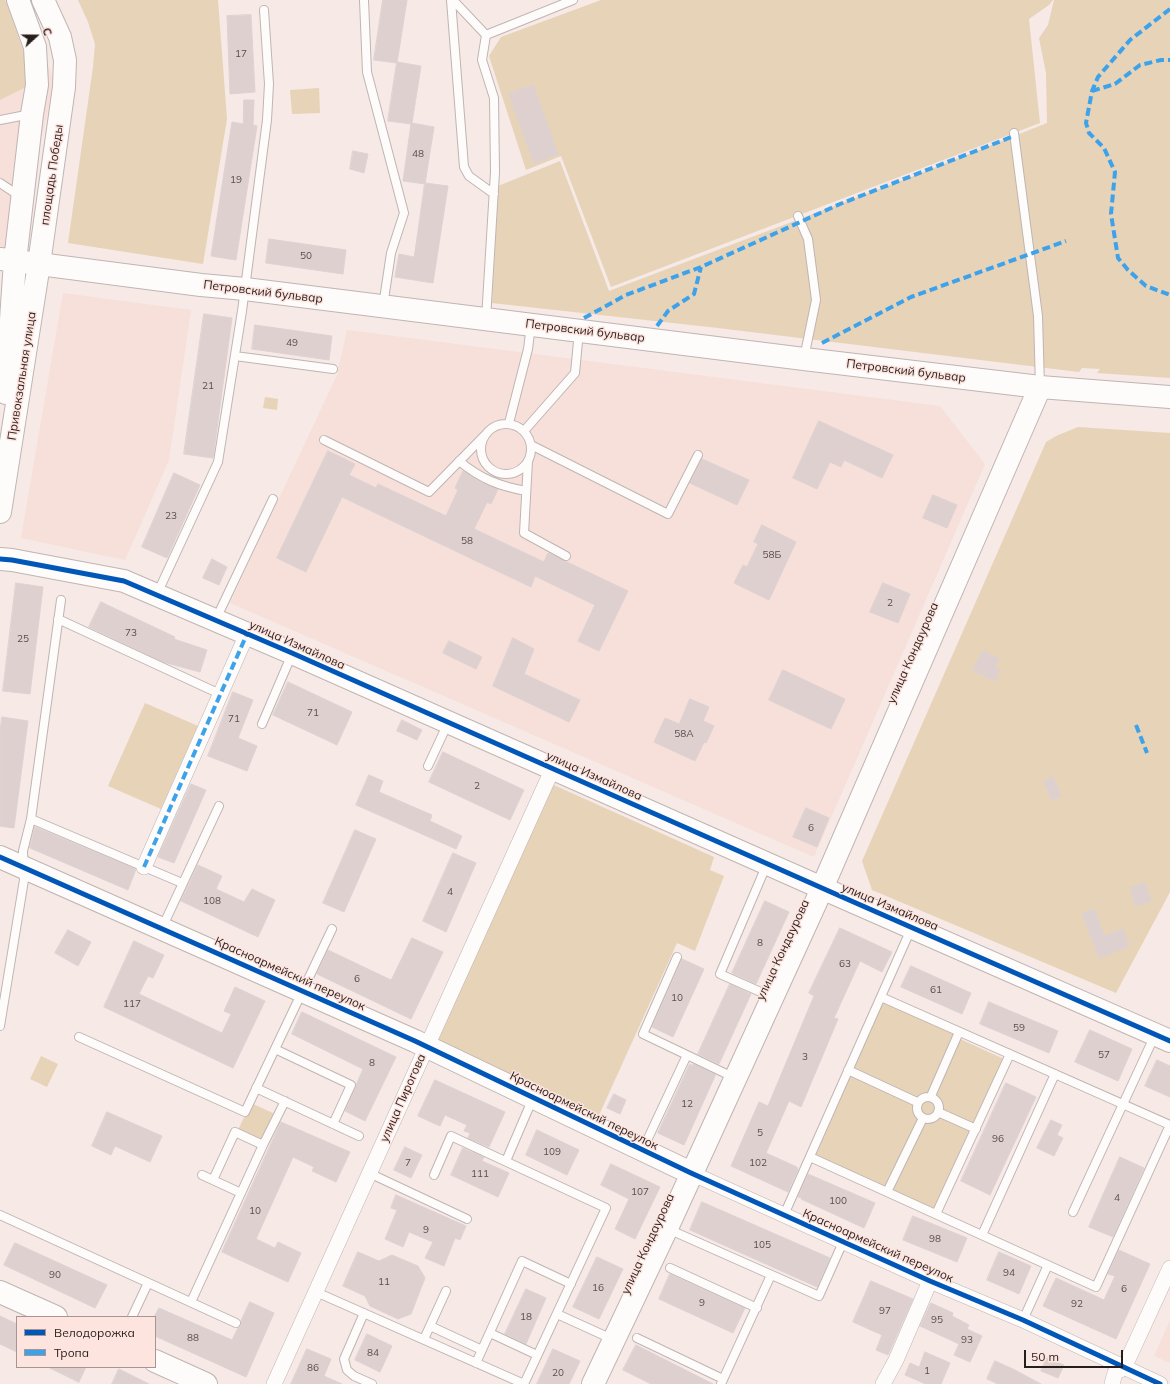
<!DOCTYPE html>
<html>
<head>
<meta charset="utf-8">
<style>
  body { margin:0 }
  #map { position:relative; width:1170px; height:1384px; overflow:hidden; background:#f6e9e6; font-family:Mulish,sans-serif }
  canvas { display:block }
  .legend { position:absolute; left:16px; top:1316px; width:140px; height:52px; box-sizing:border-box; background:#fde4df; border:1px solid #a79591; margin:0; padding:5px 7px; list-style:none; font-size:12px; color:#271e1c }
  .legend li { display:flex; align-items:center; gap:8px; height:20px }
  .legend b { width:20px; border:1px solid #a79591 }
  .north { position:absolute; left:16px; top:16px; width:40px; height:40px; -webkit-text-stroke:3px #fde4df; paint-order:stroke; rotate:69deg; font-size:11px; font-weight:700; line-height:16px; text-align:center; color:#271e1c }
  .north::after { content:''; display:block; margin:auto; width:14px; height:18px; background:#271e1c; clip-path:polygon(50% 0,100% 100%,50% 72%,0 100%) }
  .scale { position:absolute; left:1024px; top:1350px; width:99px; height:18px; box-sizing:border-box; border:2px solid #271e1c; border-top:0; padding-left:5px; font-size:12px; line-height:14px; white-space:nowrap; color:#271e1c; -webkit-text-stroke:3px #fde4df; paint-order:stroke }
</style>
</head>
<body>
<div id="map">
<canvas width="1170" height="1384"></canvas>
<ul class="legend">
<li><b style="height:5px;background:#0057b8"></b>Велодорожка</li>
<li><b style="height:5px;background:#3ea2ea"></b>Тропа</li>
</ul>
<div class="north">С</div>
<div class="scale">50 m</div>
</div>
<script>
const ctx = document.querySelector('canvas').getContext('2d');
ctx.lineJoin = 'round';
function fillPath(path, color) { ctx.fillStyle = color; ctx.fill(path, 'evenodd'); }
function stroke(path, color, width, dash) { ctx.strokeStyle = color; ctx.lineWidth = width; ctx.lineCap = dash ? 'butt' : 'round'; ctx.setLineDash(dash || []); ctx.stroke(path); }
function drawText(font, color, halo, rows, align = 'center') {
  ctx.font = font + ' Mulish,sans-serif'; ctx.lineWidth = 3; ctx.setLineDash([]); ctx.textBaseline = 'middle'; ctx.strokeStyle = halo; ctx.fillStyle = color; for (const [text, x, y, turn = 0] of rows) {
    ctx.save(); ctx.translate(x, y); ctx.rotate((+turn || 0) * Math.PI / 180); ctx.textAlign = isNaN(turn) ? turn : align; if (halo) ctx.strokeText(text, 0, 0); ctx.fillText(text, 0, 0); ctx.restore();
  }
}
fillPath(new Path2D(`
  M0,0h21l34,82 -43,179 -12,-2z
  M63,293l128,17 -22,150 -44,100 -104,-22z
  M347,330l593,76 45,58 -171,393 -584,-254 107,-228z
  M1170,1320v43l-16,-7z`), '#f7dfda');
fillPath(new Path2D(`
  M0,0h5l3,7 26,76 -34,17z
  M78,0h140l9,119 -24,145 -135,-21 25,-176 2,-23 -7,-22z
  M601,0h452l-4,5 -20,14 11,104 -429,164 -50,-131 -35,14 -37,-114 12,-19z
  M1054,0h116v378l-73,-5 3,-4 -18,-1 -3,4 -361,-44 -226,-25 6,-117 62,-25 49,130 307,-116 131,-52 -1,-50 -7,-35 9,-13z
  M319,88l1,25 -28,1 -2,-24z
  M265,397l13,2 -1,11 -14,-2z
  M1078,427l92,6v459l-54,101 -244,-103 -10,-29 184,-419 10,-6z
  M145,703l53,23 -37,83 -53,-23z
  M547,782l167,75 -4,13 14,6 -29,75 -18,-8 -82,181 -167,-78z
  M883,1002l72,33 -26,59 -7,1 -5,4 -64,-30z
  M960,1039l44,20 -30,66 -33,-15c0,-7 -2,-11 -7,-15z
  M41,1056l17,8 -11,23 -17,-8z
  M851,1075l62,28c0,7 1,11 6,15l-34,69 -69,-32z
  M920 1108a8 8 0 1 1 16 0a8 8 0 1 1-16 0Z
  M251,1103l24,11 -13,27 -24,-11z
  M939,1115l32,15 -36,81 -44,-20 34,-70c6,0 10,-1 14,-6z`), '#e7d3b8');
const building = new Path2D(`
  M383,0h24l-10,63 -23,-3z
  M251,15l4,77 -25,2 -3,-78z
  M397,62l24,4 -9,57 22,4 -9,57 -22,-3 8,-57 -23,-3z
  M533,85l25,69 -24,9 -25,-69z
  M244,100h10l-1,25 4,1 -21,134 -25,-4 21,-134 11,2z
  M353,151l15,3 -4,19 -14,-4z
  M425,183l23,3 -15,97 -38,-6 4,-23 15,3z
  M269,239l77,11 -3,24 -77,-11z
  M204,314l28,4 -19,140 -29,-4z
  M255,325l77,11 -3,24 -77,-11z
  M819,421l74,34 -11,23 -38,-18 -3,7 -11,-5 -13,27 -24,-11z
  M328,451l27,13 -6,11 27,13 2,-4 68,32 12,-26 -3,-2 8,-17 17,11 18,7 -7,15 -4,-2 -13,27 70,33 4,-9 80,38 -29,60 -21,-10 17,-36 -60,-29 -4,11 -189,-90 -36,75 -29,-14z
  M702,459l47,21 -12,25 -47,-22z
  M174,473l26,12 -33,73 -25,-11z
  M933,495l24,10 -10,23 -24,-10z
  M762,525l34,17 -27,58 -35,-17 9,-18 4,2 11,-23 -4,-2z
  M212,559l15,8 -8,18 -16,-7z
  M16,583l27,4 -13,107 -27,-3z
  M883,583l27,11 -12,29 -28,-11z
  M101,602l74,35 -1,2 33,11 -7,22 -37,-10 -74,-35z
  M513,638l21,11 -10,25 56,26 -11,22 -76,-36z
  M449,641l33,16 -6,12 -33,-16z
  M983,651l16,8 -4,8 5,3 -5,11 -22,-10z
  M783,670l62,29 -14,30 -62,-29z
  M288,682l64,30 -15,33 -64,-30z
  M233,692l20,8 -15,38 19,8 -10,25 -39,-15z
  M690,699l19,8 -6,14 11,5 -8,17 -2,-1 -9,19 -41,-19 11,-24 14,6z
  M2,717l26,4 -14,107 -14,-2v-93z
  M402,720l20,10 -5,10 -20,-9z
  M443,752l81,38 -14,30 -81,-38z
  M369,775l14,6 -4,11 53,23 -2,6 32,15 -6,13 -100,-44z
  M1053,777l8,19 -10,4 -7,-19z
  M191,784l15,6 -32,73 -16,-6z
  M806,808l23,10 -12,29 -24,-10z
  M35,827l101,42 -8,21 -98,-42z
  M355,830l21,9 -32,73 -21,-9z
  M453,853l23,10 -30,69 -23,-11z
  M198,865l24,11 -6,13 28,13 8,-13 23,11 -17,37 -77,-36z
  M1145,883l6,18 -15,5 -6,-18z
  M765,901l24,11 -33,72 -24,-11z
  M1095,909l9,27 19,-7 6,17 -30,12 -17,-44z
  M840,928l52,24 -10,20 -22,-11 -26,57 4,1 -37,88 -12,-6 -23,52 31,14v1l1,1 -10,23 -57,-26 28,-64 9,4 46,-110 -5,-3z
  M68,930l23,12 -13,24 -23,-13z
  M412,938l31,14 -32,67 -94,-45 11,-24 63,30z
  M134,941l30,14 -11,23 -5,-2 -9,18 83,39 9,-19 -7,-3 11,-24 30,14 -32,67 -129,-61z
  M682,959l22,10 -31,68 -21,-10z
  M911,966l60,27 -9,21 -61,-27z
  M730,984l21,10 -32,70 -21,-10z
  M989,1002l69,29 -9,22 -69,-29z
  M302,1012l94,45 -31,64 -20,-10 18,-42 -71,-35z
  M1090,1030l42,19 -14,32 -43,-19z
  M1157,1060l13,6v31l-25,-11z
  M690,1064l3,2v-2l22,10v2l-31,69 -26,-12z
  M435,1080l70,32 -16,35 -21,-9 2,-5 -6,-2 3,-6 -22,-10 -5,11 -22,-10z
  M1006,1083l30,14 -46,98 -29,-14z
  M614,1094l12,6 -6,14 -13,-6z
  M107,1112l55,24 -12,26 -35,-16 -4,9 -19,-9z
  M1051,1120l11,5 -5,10 6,3 -9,18 -17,-8z
  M281,1122l69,30 -14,30 -24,-11 2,-4 -21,-10 -37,82 19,9 3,-6 23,11 -13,29 -66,-30z
  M537,1130l42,20 -12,25 -41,-20z
  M405,1147l17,8 -11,23 -17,-8z
  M463,1148l21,9 -2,4 27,12 -11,24 -47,-22z
  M1120,1157l24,11 -31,69 -24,-10z
  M611,1164l49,23 -25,52 -20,-10 14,-30 -28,-14z
  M808,1174l67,29 -11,25 -63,-29 1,-1 -4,-1z
  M396,1195l70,31 -6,14 -5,-2 -11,28 -19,-8 8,-16 -24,-10 -6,15 -18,-8 12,-29 -6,-2z
  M702,1202l128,56 -13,29 -127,-57z
  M913,1216l54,22 -10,24 -54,-22z
  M15,1243l92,42 -12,23 -91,-43z
  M1119,1250l31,14 -34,75 -73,-33 13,-28 48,22 11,-24 -7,-2z
  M358,1252l21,9 13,-6 26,11 7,12 -14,36 -13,5 -28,-13 -5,-10 -22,-10z
  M999,1252l32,14 -12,28 -32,-14z
  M597,1257l26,12 -24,50 -26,-12z
  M670,1274l75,34 -12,25 -74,-34z
  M871,1281l42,18 -25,56 -12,-5 6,-15 -29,-13z
  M526,1289l20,9 -20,46 -21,-10z
  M250,1302l24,11 -28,64 -91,-41v-21l4,-7 73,32 6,-12 3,-2v-5z
  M931,1303l22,10 -1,3 17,9 -2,4 15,7 -12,26 -16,-7 5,-11 -39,-18z
  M0,1316l17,8v28l-17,-8z
  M367,1334l25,12 -12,26 -25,-12z
  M636,1345l77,39h-62l-28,-14z
  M307,1349l24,10 -7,17 18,8h-51z
  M553,1349l27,12 -11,23h-32z
  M925,1352l25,11 -9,21h-15l-21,-9 5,-12 9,4z
  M1047,1358l17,7 -6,13 -17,-7z
  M995,1361l18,8 28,15h-43l-11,-5z
  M48,1367h38l-7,15z
  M119,1369l30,15h-37z`);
fillPath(building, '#dfd0d0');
stroke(building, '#ddd2d2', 1);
const lane = new Path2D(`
  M364,0l3,72 37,141 -13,40 -8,53
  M451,0l13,167 5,9 25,18
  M453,0l33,35 -4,25 12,38 1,74 -9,147
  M486,35l87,-35
  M0,120l31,-6
  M1014,133l24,183 2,71
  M0,183l21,14
  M798,216l10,23 8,61 -12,58
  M235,356l98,13
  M509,423l19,-74 3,-24
  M481 449a25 25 0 1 1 50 0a25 25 0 1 1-50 0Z
  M524,431l51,-58 4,-42
  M324,440l105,52 58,-59
  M531,445l137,69 30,-59
  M459,461c22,18 40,25 67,30
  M528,461l-4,72 42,23
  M157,594l61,-132 24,-151 25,-191 2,-36 -5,-74
  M58,619l162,75
  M216,619l57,-120
  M262,724l30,-70
  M428,766l20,-43
  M31,819l151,64
  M767,864l-47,110 52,23
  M162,928l57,-122
  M677,957l-34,77 92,44
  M881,997l289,128
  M0,1026l24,-146 -1,-29 8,-32 30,-219
  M79,1037l166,75 87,-183
  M275,1049l76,36 -18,39
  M848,1070l69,32
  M256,1088l103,48
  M931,1096l28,-64
  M917 1108a11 11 0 1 1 22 0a11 11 0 1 1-22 0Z
  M938,1112l38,17
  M643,1149l44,-94
  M810,1157l286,130 74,-162
  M506,1161l27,-63
  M369,1173l98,46
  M202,1175l39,18
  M434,1175l17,-39 155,72 -82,176
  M213,1180l22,-48 28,13
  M887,1192l36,-74
  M1073,1212l82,-177
  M936,1214l74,-160
  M0,1215l236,108
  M784,1215l127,-286
  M668,1229l151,67 24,-54
  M982,1235l73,-161
  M670,1268l87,40
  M316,1292l208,92
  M191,1302l72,-157 22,-44
  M364,1313l-20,46 3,11 7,6 18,8
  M557,1314l55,25
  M132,1317l16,-34
  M1023,1320l25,-55
  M430,1326l52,24
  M490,1333l47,22
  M637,1338l86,41
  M424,1339l22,-48
  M476,1363l46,-102 49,23
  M721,1384l50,-109`);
const street = new Path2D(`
  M144,867l103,-233
  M691,1173l239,108 93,39 137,64
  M274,1384l279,-616
  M883,1384l13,-24 34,-79
  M1112,1384l3,-11 9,-5 46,-100`);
const secondary = new Path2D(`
  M0,259l201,26 44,4 559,70 236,28 130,10
  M6,393l9,-132 17,-147 5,-29 -2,-38 -17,-47
  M0,512l39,-248 25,-177 1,-27 -5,-23 -17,-37
  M0,559l12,1 112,21 168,72 548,243 330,145
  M0,857l415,184 276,132
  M0,1292l56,25
  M155,1361l51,23
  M593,1384l74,-156 149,-326 224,-515`);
stroke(lane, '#bfb5b3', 10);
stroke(street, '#bfb5b3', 16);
stroke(secondary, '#bfb5b3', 24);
stroke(lane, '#fefcfb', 8);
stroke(street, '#fefcfb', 15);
stroke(secondary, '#fefcfb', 22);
stroke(new Path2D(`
  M1170,9l-40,31 -32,37 -6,14 -6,32 3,10 15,15 11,24 -4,42 7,44 10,12 18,16 24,9
  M1092,91l23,-7 25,-19 21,-5h9
  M584,318l42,-23 75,-28 139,-63 174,-68
  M657,326l11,-15 26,-17 7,-27
  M822,343l89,-46 155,-56
  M1136,725l11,28
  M144,867l103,-233`), '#3ea2ea', 4, [8, 4]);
stroke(new Path2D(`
  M0,559l12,1 112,21 168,72 548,243 330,145
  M0,857l415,184 276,132 239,108 93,39 137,64`), '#0057b8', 5);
drawText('10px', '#594e4d', null, [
  ["17",241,54],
  ["48",418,154],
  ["19",236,180],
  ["50",306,256],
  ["49",292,343],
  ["21",208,386],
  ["23",171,516],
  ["58",467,541],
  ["58Б",772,555],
  ["2",890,603],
  ["73",131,633],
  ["25",23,639],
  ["71",313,713],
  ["71",234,719],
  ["58А",684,734],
  ["2",477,786],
  ["6",811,828],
  ["4",450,892],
  ["108",212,901],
  ["8",760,943],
  ["63",845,964],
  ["6",357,979],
  ["61",936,990],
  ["10",677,998],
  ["117",132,1004],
  ["59",1019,1028],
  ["57",1104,1055],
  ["3",805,1057],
  ["8",372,1063],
  ["12",687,1104],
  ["5",760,1133],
  ["96",998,1139],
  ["109",552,1152],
  ["7",408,1163],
  ["102",758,1163],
  ["111",480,1174],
  ["107",640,1192],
  ["4",1117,1198],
  ["100",838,1201],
  ["10",255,1211],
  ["9",426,1230],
  ["98",935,1239],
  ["105",762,1245],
  ["94",1009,1273],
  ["90",55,1275],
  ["11",384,1282],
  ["16",598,1288],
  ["6",1124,1289],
  ["9",702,1303],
  ["92",1077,1304],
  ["97",885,1311],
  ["18",526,1317],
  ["95",937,1320],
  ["88",193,1338],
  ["93",967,1340],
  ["84",373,1353],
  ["86",313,1368],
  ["1",927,1371],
  ["20",558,1373]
]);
drawText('12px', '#271e1c', '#fde4df', [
  ["площадь Победы",52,175,-82],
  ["Петровский бульвар",263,292,7],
  ["Петровский бульвар",585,331,7],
  ["Петровский бульвар",906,371,7],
  ["Привокзальная улица",22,376,-81],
  ["улица Измайлова",297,645,24],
  ["улица Кондаурова",913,653,-66],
  ["улица Измайлова",594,776,24],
  ["улица Измайлова",890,907,23],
  ["улица Кондаурова",783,950,-65],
  ["Красноармейский переулок",290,974,24],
  ["улица Пирогова",403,1098,-66],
  ["Красноармейский переулок",584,1111,26],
  ["улица Кондаурова",648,1244,-65],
  ["Красноармейский переулок",878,1246,24]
]);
</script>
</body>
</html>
